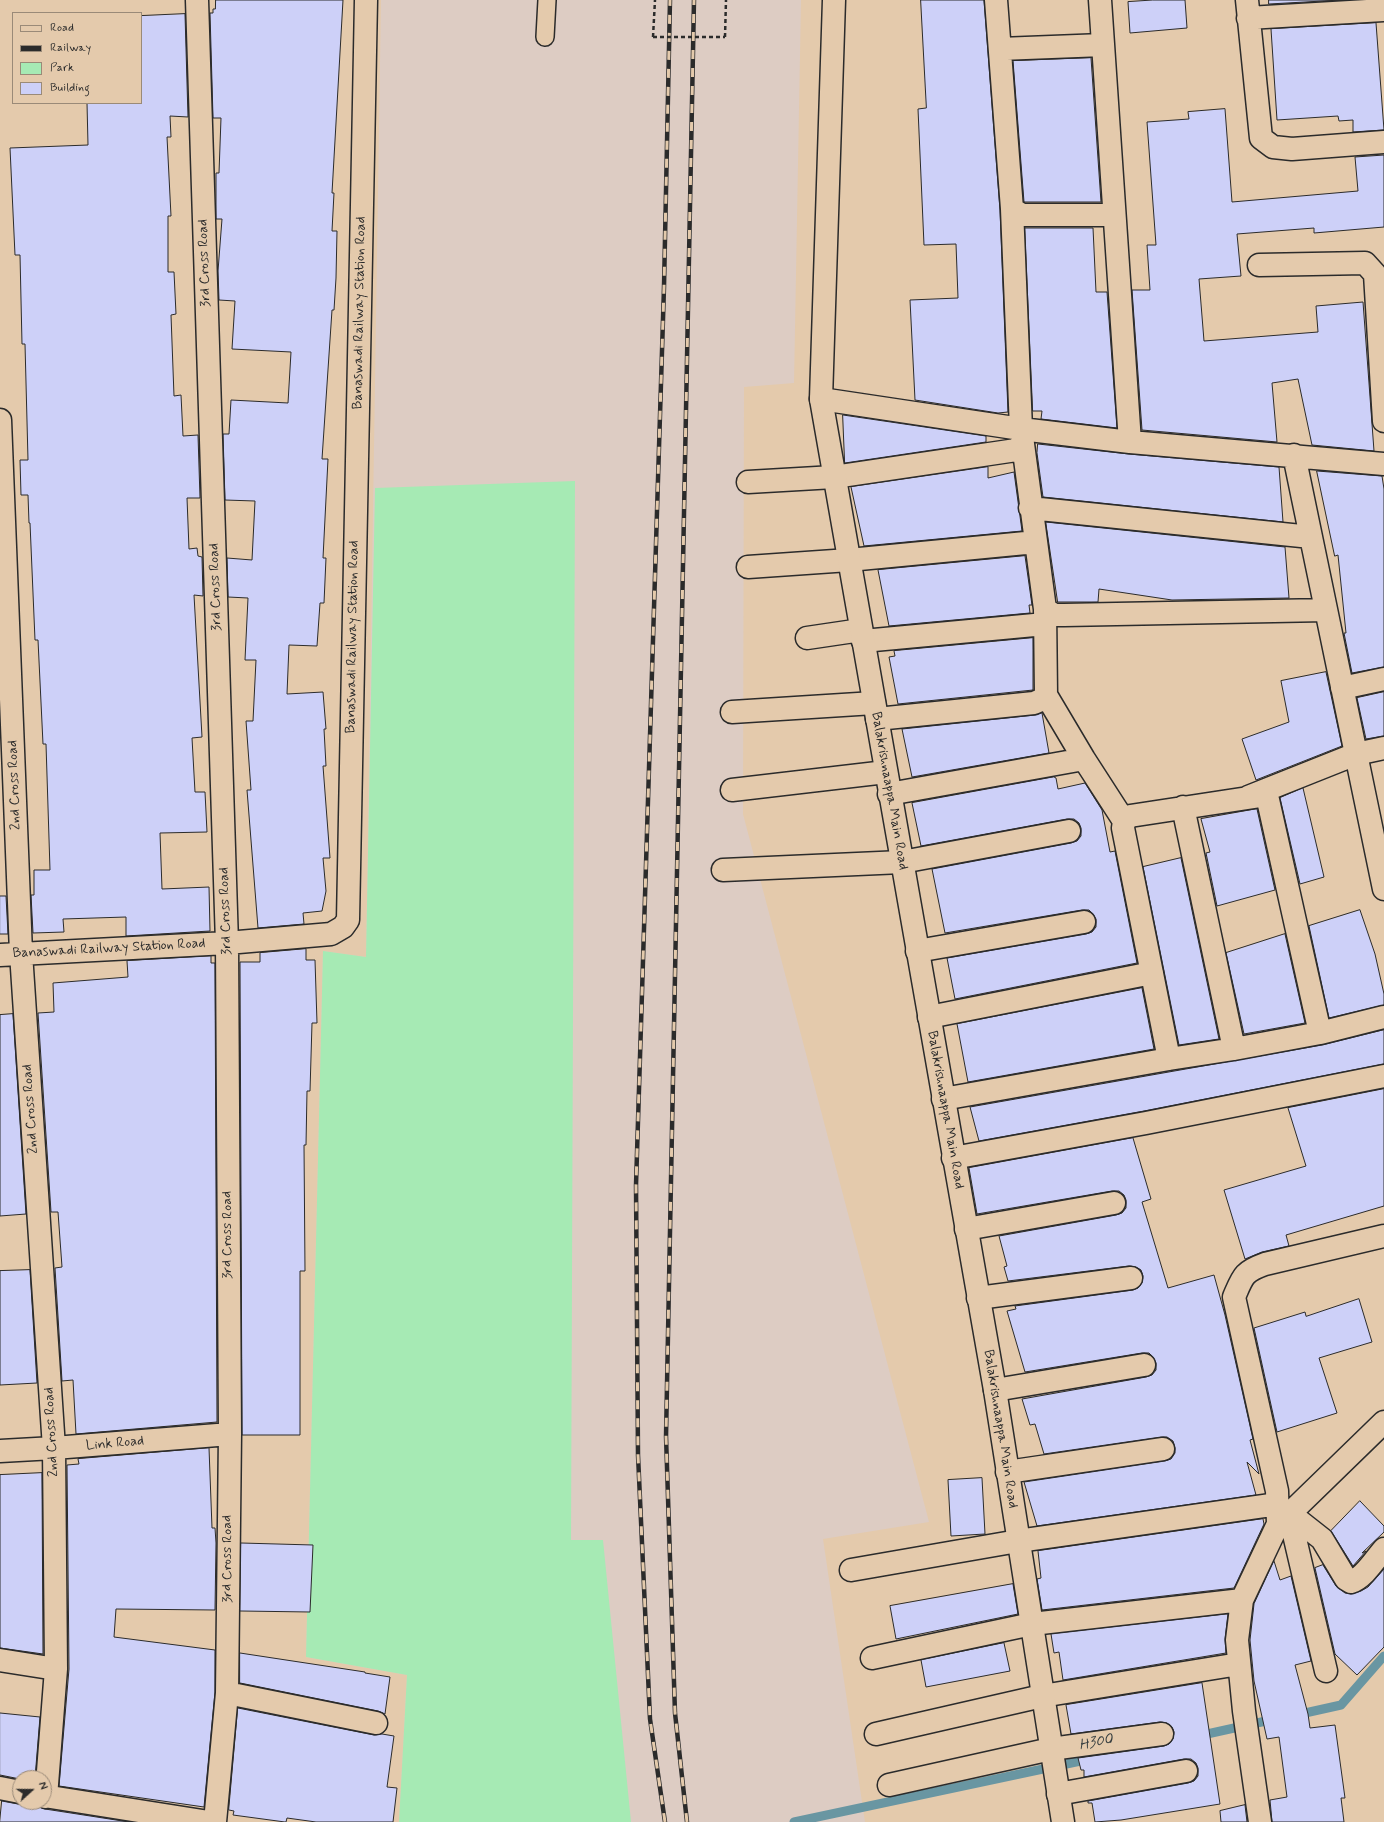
<!DOCTYPE html>
<html>
<head>
<meta charset="utf-8">
<style>
  body { margin:0 }
  #map { position:relative; width:1384px; height:1822px; overflow:hidden; background:#e4caac; font-family:Mynerve,sans-serif }
  canvas { display:block }
  .legend { position:absolute; left:12px; top:12px; width:130px; height:92px; box-sizing:border-box; background:#e4caac; border:1px solid #9a8a78; margin:0; padding:5px 7px; list-style:none; font-size:12px; color:#2b2b2b }
  .legend li { display:flex; align-items:center; gap:8px; height:20px }
  .legend b { width:20px; border:1px solid #9a8a78 }
  .north { position:absolute; left:12px; top:1770px; width:40px; height:40px; box-sizing:border-box; background:#e4caac; border:1px solid #9a8a78; border-radius:50%; rotate:69deg; font-size:11px; font-weight:700; line-height:16px; text-align:center; color:#2b2b2b }
  .north::after { content:''; display:block; margin:auto; width:14px; height:18px; background:#2b2b2b; clip-path:polygon(50% 0,100% 100%,50% 72%,0 100%) }
</style>
</head>
<body>
<div id="map">
<canvas width="1384" height="1822"></canvas>
<ul class="legend">
<li><b style="height:5px;background:#e4caac"></b>Road</li>
<li><b style="height:5px;background:#2b2b2b"></b>Railway</li>
<li><b style="height:11px;background:#a6eab4"></b>Park</li>
<li><b style="height:11px;background:#cdd0f8"></b>Building</li>
</ul>
<div class="north">N</div>
</div>
<script>
const ctx = document.querySelector('canvas').getContext('2d');
ctx.lineJoin = 'round';
function fillPath(path, color) { ctx.fillStyle = color; ctx.fill(path, 'evenodd'); }
function stroke(path, color, width, dash) { ctx.strokeStyle = color; ctx.lineWidth = width; ctx.lineCap = dash ? 'butt' : 'round'; ctx.setLineDash(dash || []); ctx.stroke(path); }
function drawText(font, color, halo, rows, align = 'center') {
  ctx.font = font + ' Mynerve,sans-serif'; ctx.lineWidth = 4; ctx.setLineDash([]); ctx.textBaseline = 'middle'; ctx.strokeStyle = halo; ctx.fillStyle = color; for (const [text, x, y, turn = 0] of rows) {
    ctx.save(); ctx.translate(x, y); ctx.rotate((+turn || 0) * Math.PI / 180); ctx.textAlign = isNaN(turn) ? turn : align; if (halo) ctx.strokeText(text, 0, 0); ctx.fillText(text, 0, 0); ctx.restore();
  }
}
fillPath(new Path2D(`
  M381,0h420l-7,383 -50,4 -1,427 186,708 -106,17 42,283h-466l8,-147 -101,-18 17,-706 43,6z`), '#ddccc3');
fillPath(new Path2D(`
  M575,481l-4,1059h32l28,282h-232l8,-147 -101,-18 17,-706 43,6 9,-469z`), '#a6eab4');
stroke(new Path2D(`
  M1296,1715l45,-10 43,-49
  M1198,1736l77,-17
  M1118,1753l38,-8
  M794,1822l296,-63`), '#6996a2', 9);
const building = new Path2D(`
  M216,0h127l-11,193h2l-2,38h5l-1,47 -2,32h-2l-10,149h6l-5,99h3l-2,45h-4l-3,43 -28,-1 -2,49 36,-2 3,37h-2l2,37h-3l7,92h-7l3,33 -4,20 -19,2 1,11 -46,4 -11,-138h4l-5,-69h7l3,-61h-11l3,-62 -20,-1 -1,-39 25,2 3,-59 -30,-1 -2,-66h6l2,-34 57,3 3,-51 -59,-3 3,-48 -16,-1 -1,-29 4,-52h-6v-46h3l2,-55h-8l-3,-105h3v-4h2z
  M921,0h63l16,210 8,202 -10,1 -83,-13 -5,-100 48,-2 -2,-54 -32,1 -6,-136 8,-1z
  M1153,0h32l2,28 -57,5 -2,-31z
  M1269,0h72l-72,4z
  M185,14l3,103 -18,-1 1,21h-4l4,79h-3v56h6l2,42 -5,1 3,81 7,-1 2,41 15,-1 2,63h-13l2,51 8,-1 1,8 4,1 1,39 -9,-1 8,142 -10,1 3,54h10l2,40 -47,1 2,56 47,-2 1,44 -84,5v-19l-63,2 1,13 -31,1 -2,-38h3v-25h16l-4,-126h-3l-5,-104h-3l-5,-117h-1l-1,-28h-7l-1,-35h8l-3,-116h-3l-2,-89h-5l-5,-107 78,-3 -1,-42h54v-87z
  M1376,23l8,107 -31,2v-12l-14,1 -1,-5 -61,4 -6,-91z
  M1091,58l10,144h-77l-11,-141z
  M1225,109l7,93 126,-11 -3,-34 29,-2v72l-70,6v-5l-77,6 4,42 -42,3 5,62 114,-9 -2,-26 47,-4 11,149 -62,-6 -14,-66 -26,4 5,59 -135,-12 -10,-140h18l-3,-45h9l-9,-123 42,-3 -1,-7z
  M1025,228h68l3,64h11l10,136 -76,-9 1,-8h-9z
  M843,415l143,21v6l-141,21z
  M1038,444l91,10 150,13 4,55 -240,-25 -6,-44z
  M988,467v11l26,-6 8,59 -158,15 -13,-59z
  M1317,471l65,5 2,13v178l-32,6 -8,-40h2l-8,-78 -3,1z
  M1046,522l239,25 4,51 -117,2 -73,-11 -1,13h-40z
  M1025,556l7,49h-3l1,8 -141,13 -11,-56z
  M1033,638v52l-135,14 -9,-47 6,-1 -1,-5z
  M1326,672l16,74 -86,34 -14,-41 47,-17 -8,-41z
  M1384,692v44l-18,3 -9,-41z
  M1042,713l7,40 -137,24 -10,-48 133,-14z
  M1054,777l2,1 2,11 27,-6 17,27 8,42 5,-1 22,112 -182,36 -8,-41 139,-24 6,-2 4,-5v-8l-3,-5 -4,-4h-7l-137,23 -13,-64 139,-26 6,-2 4,-5v-8l-2,-5 -5,-4h-7l-146,27 -9,-43z
  M1303,788l21,89 -24,7 -20,-86z
  M1257,809l18,81 -58,16 -11,-53 4,-1 -9,-33z
  M1181,858l38,181 -40,6 -36,-178z
  M0,896h6l2,38h-8z
  M1360,910l15,44 9,40v11l-55,13 -20,-92z
  M1285,934l20,89 -61,11 -18,-81z
  M306,949v11h9l2,63h-5l-2,68h-3l-1,54h-2l1,126h-5v164h-58l-2,-473h20v-9z
  M211,956v7h4l2,459 -141,12 -3,-54 -11,1 -7,-113 7,-1 -4,-55h-7l-13,-199 16,-1 -1,-29 75,-6 -1,-16z
  M1142,988l12,61 -186,33 -11,-58z
  M13,1014l13,200 -26,2v-201z
  M1384,1030v34l-240,47 -165,30 -9,-34 352,-62z
  M1384,1089v117l-98,29 3,11 -27,6 -17,7 -21,-69 82,-24 -18,-58z
  M1133,1138l18,61 -9,3 26,86 46,-13 11,40 28,124 -3,1 9,34 -12,-12 9,33 -219,31 -13,-44 141,-21 6,-2 4,-6v-5l-2,-7 -6,-4h-6l-117,17 -9,-30 -5,1 -8,-26 124,-22 6,-2 4,-5v-7l-3,-6 -4,-4h-7l-117,19 -18,-61 9,-2 -1,-3 118,-16 5,-2 4,-5 1,-7 -2,-6 -5,-3 -7,-1 -121,15 -4,-14 3,-1 -8,-30 117,-21 6,-2 4,-5v-8l-2,-5 -5,-4h-7l-135,23 -8,-46z
  M30,1270l7,113 -37,2v-114z
  M1359,1299l13,43 -53,16 18,55 -60,19 -23,-104 51,-16 1,4z
  M209,1448l3,80h3l1,15 -1,67 -99,-1 -2,28 101,13v42l-11,115 -145,-21 10,-117 -2,-204 12,-1 -1,-5z
  M42,1473l1,181 -43,-6v-173z
  M982,1478l3,56 -34,2 -3,-56z
  M1360,1501l24,25v6l-22,21 4,-2 -13,15 -22,-35z
  M1263,1519l1,5 -30,64 -192,22 -5,-31 4,-1 -3,-27z
  M241,1543l72,2 -3,67 -70,-1z
  M1274,1561l6,19 11,-4 20,85 -16,4 13,49 2,14 25,-3 10,73h-4l3,24h-72l-2,-22 17,-3 -8,-60 -12,2 -13,-58 -4,-41 4,-36z
  M1323,1565l13,21 9,7 6,1 10,-3 7,-4 16,-18v78l-27,28 -22,-21 -20,-86z
  M1013,1584l5,30 -122,25 -6,-33z
  M1228,1614l-3,25 1,14 -163,27 -4,-28 -5,1 -3,-19z
  M1004,1643l6,28 -84,16 -5,-27z
  M240,1653l125,19v1l25,4 -5,37 -7,-3 -138,-28z
  M1202,1683l18,121 -99,16 -26,2 -3,-19h-4v-2l100,-18 6,-2 4,-5v-8l-2,-5 -5,-4h-7l-100,18v-7h-3l-3,-12 86,-12 5,-2 4,-5 1,-7 -2,-5 -5,-4 -7,-1 -89,12 -5,-29z
  M238,1708l136,27 8,-1 12,2 -7,51 10,1 -4,34h-77l-29,-4 -1,4h-1l-52,-7 1,-4 -5,-1z
  M0,1713l40,4 -5,61 -15,1 -20,-4z
  M2,1801l16,3 15,-2 3,4 9,3 84,13h-129z
  M1245,1805l2,17h-26l-1,-11z`);
fillPath(building, '#cdd0f8');
stroke(building, '#2b2b2b', 1);
const lane = new Path2D(`
  M545,37l2,-37`);
const street = new Path2D(`
  M197,0l30,943 3,491 -3,259 -12,129
  M996,0l16,209 10,6h92
  M1100,0l30,442
  M1247,0l14,138 12,9 19,2 92,-7
  M1248,18l136,-8
  M1000,49l103,-4
  M1012,209l9,220 24,180 9,6h10l262,-5
  M1259,265l106,-2 10,11 9,147
  M821,399l200,30 109,13 254,22
  M0,420l21,533 33,495 2,221 -10,128
  M1294,455l90,434
  M748,482l86,-5 189,-28
  M1030,508l281,29
  M748,567l101,-7 187,-18
  M807,638l54,-8
  M863,641l182,-17
  M1342,688l42,-9
  M1046,695l38,64 40,62
  M732,712l142,-9
  M877,719l157,-16 9,-4 3,-4 -1,-86
  M732,790l154,-18
  M889,794l195,-35
  M1248,797l108,-43 28,-6
  M1183,807l51,242
  M723,870l179,-8 167,-31
  M917,951l167,-29
  M0,955l227,-12 104,-9 12,-7 5,-7 18,-920
  M929,1017l223,-44
  M1169,1059l-46,-231 1,-7 6,-5 131,-20 7,4 52,233
  M943,1099l226,-40 65,-10 86,-16 64,-16
  M953,1158l193,-35 238,-47
  M966,1229l148,-26
  M978,1298l153,-20
  M995,1390l149,-25
  M0,1451l54,-3 176,-14
  M1007,1472l156,-23
  M1289,1513l37,158
  M1289,1513l33,26 24,40 5,3c13,-4 24,-23 33,-33
  M1279,1524l105,-102
  M851,1570l167,-29 260,-37
  M872,1658l160,-34 210,-24
  M0,1660l56,9
  M227,1693l149,30
  M876,1734l166,-38 197,-32
  M889,1785l162,-36 111,-15
  M0,1788l20,4
  M1058,1794l128,-23
  M44,1796l165,26
  M1260,1822l-16,-111 -7,-71 5,-40 36,-76 -1,-33 -43,-194c9,-21 9,-25 31,-33l119,-28`);
const secondary = new Path2D(`
  M834,0l-13,399 174,991 68,432`);
stroke(lane, '#2b2b2b', 20);
stroke(street, '#2b2b2b', 25);
stroke(secondary, '#2b2b2b', 25);
stroke(new Path2D(`
  M653,37l2,-37
  M725,37l1,-37`), '#2b2b2b', 2.5, [4, 3]);
stroke(lane, '#e4caac', 17);
stroke(street, '#e4caac', 22);
stroke(secondary, '#e4caac', 22);
const rail = new Path2D(`
  M665,1822l-15,-103 -12,-264 -2,-270 28,-898 6,-287
  M687,1822l-12,-109 -9,-277 28,-1436`);
stroke(rail, '#2b2b2b', 4.5);
stroke(rail, '#e4caac', 3, [9]);
stroke(new Path2D(`
  M653,37h72`), '#2b2b2b', 2.5, [4, 3]);
drawText('14px', '#2b2b2b', '#e4caac', [
  ["3rd Cross Road",205,263,-92],
  ["Banaswadi Railway Station Road",360,313,-89],
  ["3rd Cross Road",216,587,-92],
  ["Banaswadi Railway Station Road",353,637,-89],
  ["2nd Cross Road",15,785,-92],
  ["Balakrishnaappa Main Road",889,791,80],
  ["3rd Cross Road",226,911,-92],
  ["Banaswadi Railway Station Road",109,949,-3],
  ["2nd Cross Road",31,1109,-94],
  ["Balakrishnaappa Main Road",945,1110,80],
  ["3rd Cross Road",228,1235,-90],
  ["Balakrishnaappa Main Road",1000,1429,81],
  ["2nd Cross Road",52,1432,-93],
  ["Link Road",115,1444,-5],
  ["3rd Cross Road",228,1559,-90]
]);
drawText('italic 15px', '#353d3f', '#e4caac', [
  ["H300",1096,1743,-12]
]);
</script>
</body>
</html>
